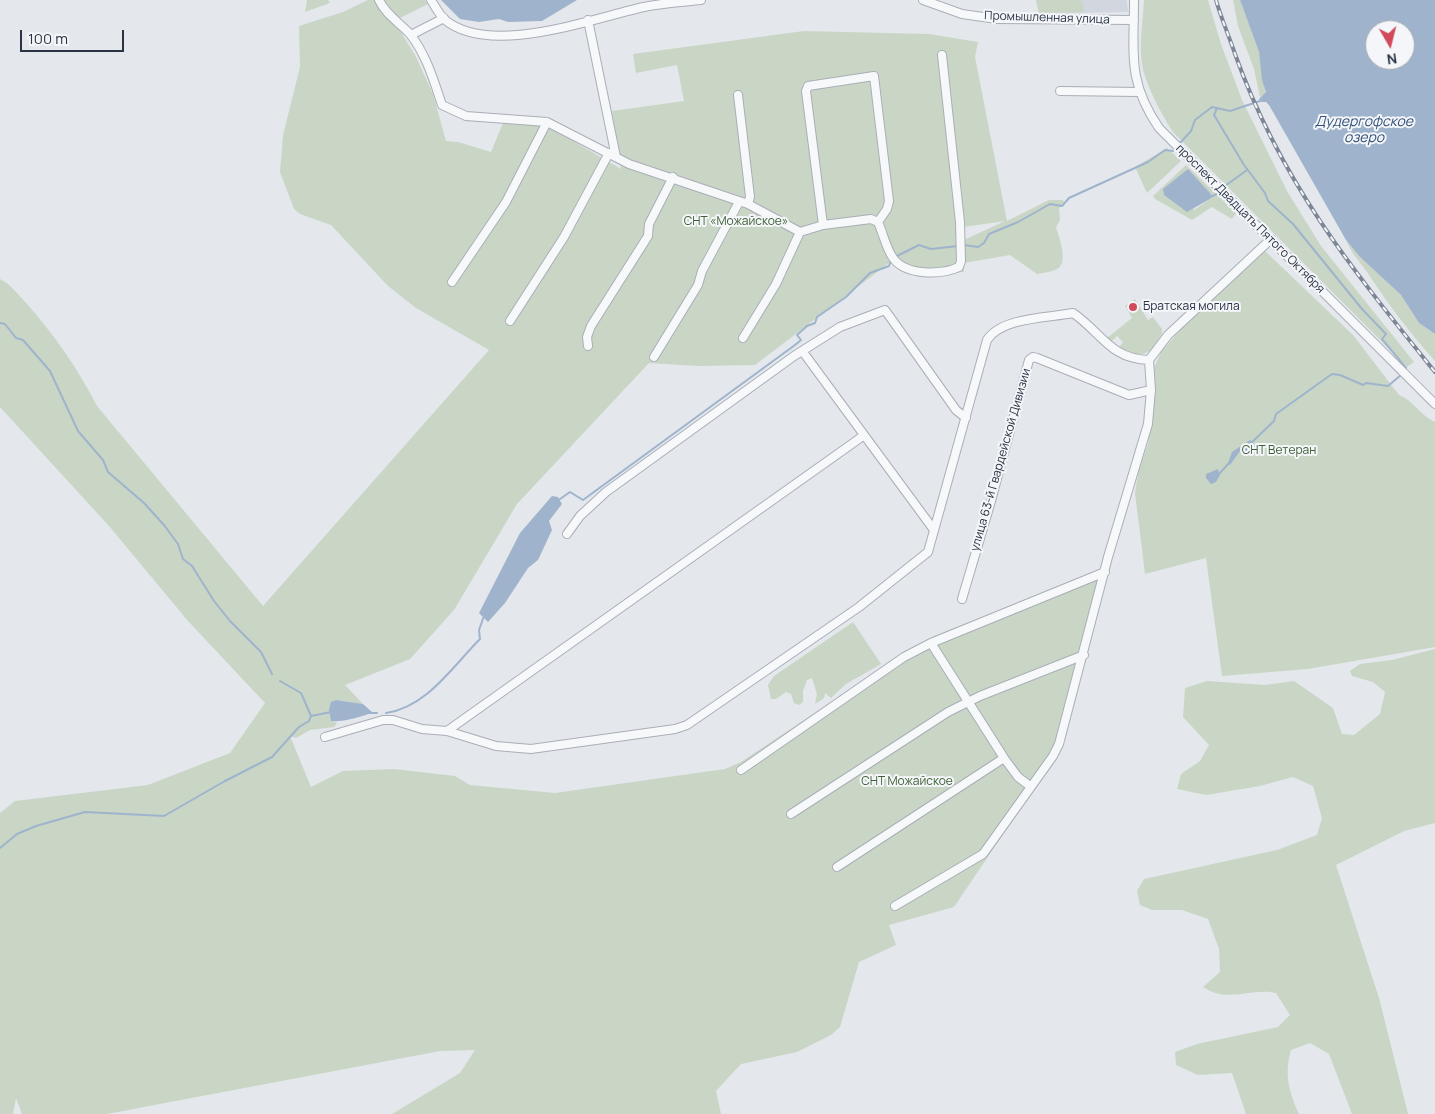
<!DOCTYPE html>
<html>
<head>
<meta charset="utf-8">
<style>
  body { margin:0 }
  #map { position:relative; width:1435px; height:1114px; overflow:hidden; background:#e4e7ec; font-family:Manrope,sans-serif }
  canvas { display:block }
  .north { position:absolute; left:1365px; top:20px; width:50px; height:50px; box-sizing:border-box; background:#f4f6f9; border:1px solid #a4a8b1; border-radius:50%; rotate:172deg; font-size:14px; font-weight:700; line-height:20px; text-align:center; color:#2b3445 }
  .north::after { content:''; display:block; margin:auto; width:18px; height:22px; background:#d1495b; clip-path:polygon(50% 0,100% 100%,50% 72%,0 100%) }
  .scale { position:absolute; left:20px; top:30px; width:104px; height:22px; box-sizing:border-box; border:2px solid #2b3445; border-top:0; padding-left:6px; font-size:15px; line-height:18px; white-space:nowrap; color:#2b3445; -webkit-text-stroke:4px #f4f6f9; paint-order:stroke }
</style>
</head>
<body>
<div id="map">
<canvas width="1435" height="1114"></canvas>
<div class="north">N</div>
<div class="scale">100 m</div>
</div>
<script>
const ctx = document.querySelector('canvas').getContext('2d');
ctx.lineJoin = 'round';
function fillPath(path, color) { ctx.fillStyle = color; ctx.fill(path, 'evenodd'); }
function stroke(path, color, width, dash) { ctx.strokeStyle = color; ctx.lineWidth = width; ctx.lineCap = dash ? 'butt' : 'round'; ctx.setLineDash(dash || []); ctx.stroke(path); }
function drawText(font, color, halo, rows, align = 'center') {
  ctx.font = font + ' Manrope,sans-serif'; ctx.lineWidth = 4; ctx.setLineDash([]); ctx.textBaseline = 'middle'; ctx.strokeStyle = halo; ctx.fillStyle = color; for (const [text, x, y, turn = 0] of rows) {
    ctx.save(); ctx.translate(x, y); ctx.rotate((+turn || 0) * Math.PI / 180); ctx.textAlign = isNaN(turn) ? turn : align; if (halo) ctx.strokeText(text, 0, 0); ctx.fillText(text, 0, 0); ctx.restore();
  }
}
fillPath(new Path2D(`
  M1036,0h91l1,12 -89,2z`), '#d2d6de');
fillPath(new Path2D(`
  M307,0h21l2,3 -25,9z
  M368,0h57l3,4 -34,17 21,34 18,39 13,47 12,1 33,10 12,-29 46,4 72,42 -9,-58 72,-10 -7,-36 -41,8 -3,-19 171,-23 125,3 49,8 -3,15 32,164 42,-21h14l1,2 -5,7 1,11 -4,7c3,10 13,36 1,42 -6,3 -14,4 -20,5l-27,-19 -46,8v9l-41,3 -30,-15 -138,105 -57,1 -49,-3 -132,141 -63,106 -44,49 -65,26 18,19 -27,-4 -5,21 6,2 -3,4 -24,3 -14,8 -6,-2 21,51 32,-16 51,-2 61,7 15,9 85,8 170,-24 16,-7 159,-106 34,-20 168,-65 6,1 -46,175 -108,160 -65,18 7,20 -37,17 -19,65 -9,8 -34,17 -56,12 -25,27 5,23h-329l68,-41 15,-23 -35,1 -333,63h-85l-6,-16 -3,16h-13v-301l15,-12 133,-16 82,-32 35,-50 -77,-82 -79,-95 -109,-119v-128c12,6 19,17 28,26 27,31 50,64 69,101l166,200 226,-256 -73,-42 -28,-22 -57,-61 -31,-11 -6,-5 -14,-37 3,-37 17,-68 -1,-41 44,-14zM1005,221l-39,18 -2,2 -1,-14z
  M1036,0h42l5,2 1,10 -45,1z
  M1144,0h64l13,44 21,56 45,91 34,55 93,116 -7,5 -234,-235c-10,-15 -26,-45 -30,-63 -5,-22 0,-47 1,-69z
  M1233,0h7l19,52 7,43 -6,2 -6,-28 -16,-43z
  M1167,148l14,13 -34,32 -12,-26z
  M1186,165l50,48 -4,6 -20,-12 -20,13 -37,-21 -2,-3zM1188,170l23,24 -1,5 -16,11z
  M1346,240l14,17 41,38 18,28 16,11v27c-23,-26 -45,-54 -64,-83 -8,-13 -19,-23 -25,-38z
  M1265,251l88,84 46,60c14,5 22,21 36,27v225l-127,22 -86,7 -16,-118 -61,16 -10,-81 4,-24 9,-25 8,-54 -2,-22 7,-16 23,-26z
  M1135,299l13,21 5,-3 9,12v5l-12,17 -7,3h-11l-13,-6 4,-6 -6,-6 -6,6 -4,-4 25,-20 -7,-12z
  M853,622l28,42 -35,20 -15,14 -6,-5 -1,5 -9,6 2,-10 -5,-16 -5,2 -4,11v11l-4,3 -5,-2 -3,-9 -5,-2 -10,7h-5l-3,-14 6,-9z
  M1435,649v174l-31,8 -68,34 43,133 29,116h-56l-23,-60 -19,-11 -19,7c-7,24 -2,42 8,64h-53l-14,-41 -34,2 -22,-10 -1,-13 22,-8 81,-17 12,-12 -14,-22c-26,-6 -47,11 -73,-6l17,-15 -1,-23 -11,-30 -26,-9h-30l-12,-5 -3,-14 7,-12 133,-29 40,-15 5,-17 -9,-32 -20,-9 -33,9 -54,9 -29,-6 4,-15 19,-13 9,-16 -26,-28 2,-29 22,-7 58,4 29,-4 39,27 9,26 12,1 26,-21 5,-22 -12,-10 -21,-6 -2,-5 10,-7 32,-4z`), '#c9d6c5');
fillPath(new Path2D(`
  M441,0h136l-35,21 -34,1 -9,-3 -20,3 -19,-3z
  M1240,0h195v334l-16,-11 -18,-28 -41,-38 -14,-17 -77,-135 -3,-3h-6l-1,-3 7,-7 -4,-12 -3,-28zM1375,30h30v30h-30z
  M1188,169l23,25 -1,5 -23,13 -23,-17 -1,-6z
  M1250,440l4,3 -3,4 2,4 -4,2 -9,-2 -10,14 -2,-2 4,-11z
  M1218,469l2,6 -4,7 -5,2 -5,-6v-4z
  M552,496l6,1 4,7 -13,17 3,9 -14,30 -10,8 -23,35 -17,19 -9,-9 41,-80z
  M336,700l27,4 9,8c-5,4 -34,11 -41,9l-2,-12 2,-7z`), '#9fb4cc');
stroke(new Path2D(`
  M1217,108l-3,7 30,50 21,28 3,8 25,23 69,85 24,25 -4,5 24,29
  M1180,143l11,-12 4,-11 17,-13 18,4 30,-10
  M1225,186l22,-16
  M1210,197l7,-3
  M964,245l14,2 6,-4 5,-9 29,-12 32,-18 12,2 7,-8 79,-36 17,-12 8,1
  M895,257l24,-12 12,4 27,-3
  M0,323l5,1 11,14 7,2 27,31 28,60 25,29 5,12 36,31 20,22 14,19 5,15 9,7 22,35 16,20 31,31 11,22
  M1251,443l23,-22 2,-7 56,-40 8,1 23,10 3,-2 22,3 13,-11
  M1219,474l10,-11
  M560,499l10,-7 13,8 212,-155 6,-5 -4,-5 10,-9 8,-3 2,-6 29,-20 24,-24 19,-7 2,-6
  M280,681l21,12 10,23
  M368,713h9
  M386,713c41,-6 66,-46 94,-74l-1,-9 5,-14
  M0,848l17,-14 19,-8 49,-14 79,4 61,-35 47,-24 27,-30 10,-6 2,-5 20,-4`), '#9fb4cc', 2);
const minor = new Path2D(`
  M379,0c6,14 21,23 31,34 16,20 24,47 32,71l24,11 81,6 82,42 119,40 52,28 23,-7 48,-6 7,3c5,11 8,26 15,36 13,18 48,17 66,9l2,-6 -1,-39 -18,-167
  M431,0c4,6 8,14 13,19 45,39 149,-1 200,-12 18,-4 38,-5 57,-7
  M923,0l39,14 35,5 137,1
  M1134,0c0,54 -7,81 25,128l276,276
  M588,20l28,137
  M411,35l33,-17
  M1060,91l80,1
  M738,95l12,102 -2,7
  M823,225l-17,-134 2,-5 66,-10 15,125 -2,8 -9,13
  M452,282l54,-80 41,-80
  M510,321l54,-84 45,-84
  M743,338l33,-54 24,-52
  M588,346l-1,-9 4,-11 57,-90 1,-12 24,-47
  M803,352l131,178
  M654,357l44,-72 4,-14 37,-69
  M567,534l13,-18 26,-24 188,-136 46,-29 45,-17 71,100 10,8
  M962,599l29,-98 38,-141 4,-3 4,1 92,37 22,-5
  M931,643l73,115 14,19 12,9
  M447,731l416,-295
  M325,737l58,-17h10l29,9 25,2 49,15 35,3 144,-20 12,-4 172,-118 69,-55 59,-212c15,-23 61,-22 86,-27 28,19 37,46 76,47
  M741,770l163,-113 27,-14 174,-71
  M791,814l157,-102 32,-16 104,-41
  M837,867l167,-109
  M895,906l88,-52 70,-98 6,-12 49,-187 40,-133 3,-34 -2,-30 19,-25 103,-96`);
stroke(minor, '#a9aeb7', 10);
stroke(minor, '#f7f8fa', 8);
const rail = new Path2D(`
  M1216,0c5,18 13,36 19,54 46,128 116,214 200,318`);
stroke(rail, '#7d8696', 4);
stroke(rail, '#f4f6f9', 2, [5.5]);
for (const [x, y, r, color] of [
  [1133,307,5,"#d1495b"]
]) { const dot = new Path2D(); dot.arc(x, y, r, 0, 2 * Math.PI); ctx.fillStyle = color; ctx.fill(dot); stroke(dot, '#f4f6f9', 2); }
drawText('12px', '#2b3445', '#f4f6f9', [
  ["Промышленная улица",1047,18,2],
  ["проспект Двадцать Пятого Октября",1250,219,45],
  ["улица 63-й Гвардейской Дивизии",1001,460,-74]
]);
drawText('12px', '#3f6138', '#f4f6f9', [
  ["СНТ «Можайское»",736,222],
  ["СНТ Ветеран",1279,451],
  ["СНТ Можайское",907,782]
]);
drawText('12px', '#2b3445', '#f4f6f9', [
  ["Братская могила",1143,307]
], 'left');
drawText('italic 14px', '#34527a', '#f4f6f9', [
  ["Дудергофское",1364,122],
  ["озеро",1364,138]
]);
</script>
</body>
</html>
